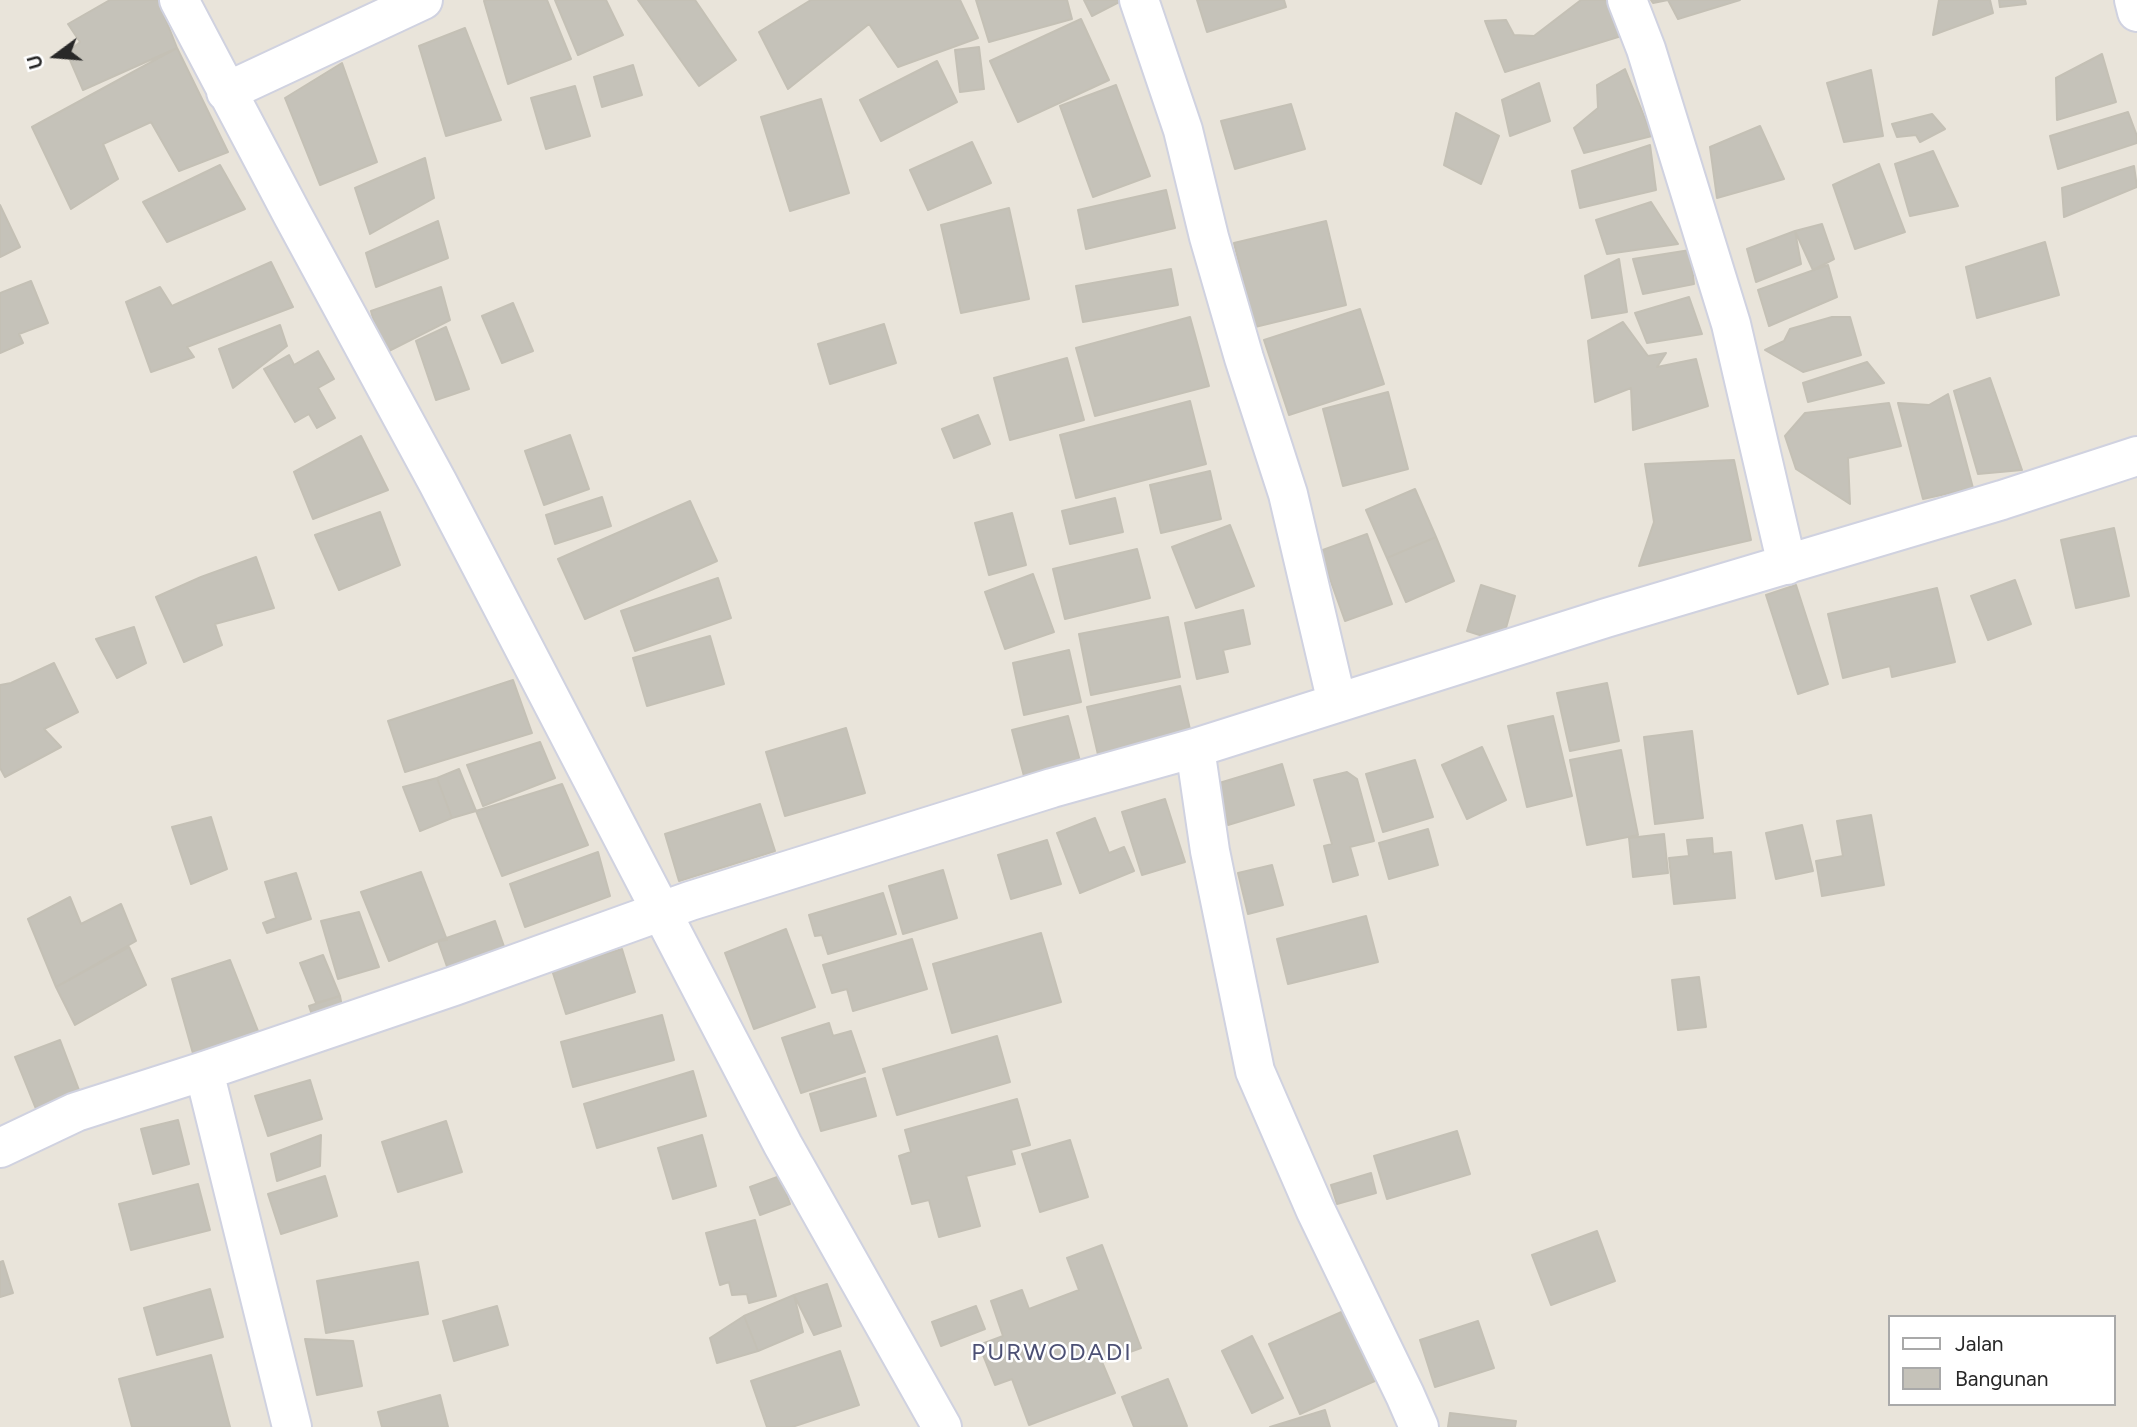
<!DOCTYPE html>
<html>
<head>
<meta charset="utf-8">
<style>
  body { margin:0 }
  #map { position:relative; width:2137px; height:1427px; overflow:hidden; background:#e9e4da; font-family:Figtree,sans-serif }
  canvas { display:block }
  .legend { position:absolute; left:1888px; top:1315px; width:228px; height:91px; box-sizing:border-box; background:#fff; border:2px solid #a9a9a9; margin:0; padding:9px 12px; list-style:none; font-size:21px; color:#282828 }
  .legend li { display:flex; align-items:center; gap:14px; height:35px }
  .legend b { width:35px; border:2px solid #a9a9a9 }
  .north { position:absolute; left:21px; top:21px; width:70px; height:70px; -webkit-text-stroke:5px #fff; paint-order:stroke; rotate:254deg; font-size:19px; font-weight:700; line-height:28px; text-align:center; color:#282828 }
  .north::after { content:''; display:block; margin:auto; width:24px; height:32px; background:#282828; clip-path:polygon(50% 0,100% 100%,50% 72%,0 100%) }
</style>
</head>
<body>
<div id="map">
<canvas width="2137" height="1427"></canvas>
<ul class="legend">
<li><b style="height:9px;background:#fff"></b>Jalan</li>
<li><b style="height:19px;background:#c5c2b9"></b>Bangunan</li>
</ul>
<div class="north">U</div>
</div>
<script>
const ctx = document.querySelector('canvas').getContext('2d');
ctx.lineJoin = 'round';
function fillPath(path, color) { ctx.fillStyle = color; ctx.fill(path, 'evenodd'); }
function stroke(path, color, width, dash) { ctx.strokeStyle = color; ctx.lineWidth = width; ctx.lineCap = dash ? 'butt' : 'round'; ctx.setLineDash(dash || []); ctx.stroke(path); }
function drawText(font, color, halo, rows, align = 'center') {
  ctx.font = font + ' Figtree,sans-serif'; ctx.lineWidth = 5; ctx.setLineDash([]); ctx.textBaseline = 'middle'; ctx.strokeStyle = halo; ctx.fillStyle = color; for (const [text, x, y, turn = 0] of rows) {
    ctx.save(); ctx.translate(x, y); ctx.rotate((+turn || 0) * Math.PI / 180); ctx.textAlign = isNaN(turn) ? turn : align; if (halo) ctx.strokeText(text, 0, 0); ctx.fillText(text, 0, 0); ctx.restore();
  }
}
const building = new Path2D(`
  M110,0h48l19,48 -94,42 -16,-37 13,-11 -12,-18z
  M486,0h61l24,59 -63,25 -24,-83z
  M555,0h51l17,35 -45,20z
  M638,0h57l41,60 -37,26z
  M811,0h149l18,38 -80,29 -29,-43 -81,65 -29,-57z
  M976,0h91l5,19 -83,23z
  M1084,0h39l-31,16z
  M1197,0h87l2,7 -79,25z
  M1581,0h34l16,33 -126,39 -20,-51 21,-1 8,15 20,1z
  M1651,0h89l-62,19 -10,-19 -15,3z
  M1939,0h51l3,13 -60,22z
  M1999,0h26l1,4 -26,3z
  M1081,19l28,61 -91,42 -28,-61z
  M465,28l36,92 -55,16 -27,-90z
  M979,47l5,42 -24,3 -5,-42z
  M177,48l51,104 -49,19 -28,-49 -48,22 15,35 -47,30 -39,-82z
  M2102,54l14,48 -59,18 -1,-42z
  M937,61l20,41 -76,39 -21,-41z
  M342,63l35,99 -57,23 -35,-87z
  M633,65l9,30 -40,12 -8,-30z
  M1625,69l27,67 -68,17 -10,-25 24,-20 -1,-23z
  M1871,70l12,66 -39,6 -17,-59z
  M1539,83l11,38 -40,15 -8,-36z
  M1116,85l34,91 -57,21 -33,-91z
  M575,86l15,50 -44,13 -15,-51z
  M821,99l28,94 -59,18 -29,-94z
  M1291,104l14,45 -70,20 -14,-48z
  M2128,112l9,24v7l-79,26 -8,-33z
  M1456,113l43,23 -18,48 -37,-19z
  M1932,114l13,15 -25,13 -4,-7 -19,2 -5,-13z
  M1760,126l24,53 -67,19 -7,-51z
  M972,142l19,41 -63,27 -18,-40z
  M1650,145l6,45 -76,18 -8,-37z
  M1933,151l25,55 -48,10 -15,-52z
  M425,158l9,40 -64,36 -15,-46z
  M1879,164l26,68 -50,17 -22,-64z
  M220,165l25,44 -78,33 -24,-40z
  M2134,166l3,21 -73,30 -2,-29z
  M1166,190l9,38 -89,21 -8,-39z
  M1651,202l27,42 -71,10 -11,-34z
  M0,205l20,42 -20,10z
  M1009,208l20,91 -68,14 -20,-88z
  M438,221l10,37 -72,29 -10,-34z
  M1326,221l20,84 -91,22 -21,-84z
  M1822,224l12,35 -21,11 -18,-39z
  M1795,231l6,33 -45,18 -9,-33z
  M2045,242l14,53 -82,23 -11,-51z
  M1690,250l4,34 -51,10 -10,-35z
  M1619,259l8,53 -35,6 -7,-42z
  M271,262l22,45 -106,40 7,10 -43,15 -25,-70 34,-15 12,19z
  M1828,265l9,32 -68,29 -11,-36z
  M1171,269l7,36 -95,17 -7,-36z
  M31,281l17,42 -29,11 4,9 -23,10v-60z
  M441,287l9,33 -67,34 -12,-43z
  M1689,297l13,37 -55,9 -12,-30z
  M513,303l20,48 -31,12 -20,-47z
  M1360,309l24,75 -95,31 -25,-75z
  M1190,317l19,69 -114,30 -19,-68z
  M1832,317h18l11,38 -58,17 -38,-22 19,-9 6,-12z
  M1623,322l25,34 18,-3 -9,14 39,-8 12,47 -75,24 -2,-42 -36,14 -7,-61z
  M884,324l12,39 -66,21 -12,-40z
  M280,325l7,21 -54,42 -14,-39z
  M446,327l23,62 -33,11 -20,-59z
  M318,351l16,28 -16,9 17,30 -18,10 -8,-14 -14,8 -31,-53 25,-14 5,10z
  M1067,358l17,62 -74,20 -16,-62z
  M1867,362l17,21 -76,19 -5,-19z
  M1990,378l32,92 -44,4 -24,-83z
  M1388,392l20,77 -65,17 -20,-77z
  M1948,394l25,94 -50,11 -25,-96 31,2z
  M1190,401l16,63 -130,34 -16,-63z
  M1889,403l12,43 -53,12 2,46 -54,-35 -11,-33 20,-23z
  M978,415l12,29 -36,14 -12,-29z
  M570,435l19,54 -45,16 -19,-54z
  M361,436l27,54 -75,29 -19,-47z
  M1734,460l17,80 -112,26 15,-44 -9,-58z
  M1210,471l11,48 -60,14 -11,-48z
  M1415,489l21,48 -49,21 -21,-48z
  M602,497l9,29 -56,18 -9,-29z
  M1115,498l8,34 -53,12 -8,-33z
  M690,501l27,60 -132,58 -27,-60z
  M380,512l20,53 -61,25 -24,-55z
  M1012,513l14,52 -37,10 -14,-52z
  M1230,525l24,61 -58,22 -24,-61z
  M2114,528l15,68 -53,12 -15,-68z
  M1367,534l25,70 -47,17 -25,-70z
  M1436,537l18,44 -48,21 -19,-44z
  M1137,549l13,49 -85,21 -12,-50z
  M256,557l18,51 -59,16 7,21 -38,17 -28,-65 45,-20z
  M1033,574l21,58 -49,17 -20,-57z
  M718,578l13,40 -96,33 -14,-40z
  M2015,580l16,44 -43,16 -17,-44z
  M1481,585l34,11 -13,46 -35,-11z
  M1796,585l32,99 -30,10 -32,-99z
  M1937,588l18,74 -63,15 -2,-11 -47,12 -15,-64z
  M1243,610l7,34 -27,6 5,22 -31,7 -12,-56z
  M1168,617l12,60 -89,18 -12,-61z
  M134,627l12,36 -29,15 -21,-39z
  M710,636l14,48 -77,22 -14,-48z
  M1069,650l12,52 -57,13 -11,-52z
  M54,663l24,49 -34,17 17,18 -56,30 -5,-9v-83l11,-2z
  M513,680l19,53 -127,39 -17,-51z
  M1607,683l12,58 -49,10 -13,-58z
  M1180,686l12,52 -93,21 -12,-52z
  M1068,716l13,49 -56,15 -13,-50z
  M1553,716l19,80 -45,11 -19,-81z
  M846,728l19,65 -80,23 -19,-64z
  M1692,731l11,87 -48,6 -11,-87z
  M540,742l15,36 -72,28 -16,-41z
  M1482,747l24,53 -39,19 -25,-54z
  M1621,750l17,85 -51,10 -17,-85z
  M1415,760l18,57 -50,15 -17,-58z
  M1282,764l12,41 -66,20 -12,-41z
  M459,769l17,42 -24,7 -15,-40z
  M1347,772l10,7 17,62 -24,6 8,28 -25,7 -9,-36 8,-2 -18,-64z
  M437,778l15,40 -32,13 -17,-44z
  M562,784l26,61 -86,31 -26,-65z
  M1165,799l20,63 -43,13 -20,-63z
  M760,804l15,47 -96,30 -14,-47z
  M1871,815l13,70 -62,11 -6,-35 27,-5 -6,-35z
  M211,817l16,52 -36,15 -19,-57z
  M1095,818l14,35 15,-6 10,24 -54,22 -23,-60z
  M1802,825l11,46 -37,8 -10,-46z
  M1428,829l10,36 -49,14 -10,-36z
  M1664,834l4,39 -35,4 -4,-39z
  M1712,838l1,16 18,-2 4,46 -61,6 -5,-46 20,-2 -2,-16z
  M1047,840l14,44 -50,15 -13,-44z
  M598,852l12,44 -85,31 -15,-43z
  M1272,865l11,40 -35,9 -10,-41z
  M943,870l14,48 -54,16 -14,-48z
  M421,872l26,68 -9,1 -49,20 -28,-69z
  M296,873l15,46 -44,14 -4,-10 13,-5 -11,-36z
  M883,893l13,41 -68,20 -6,-19 -7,1 -6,-21z
  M70,897l11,27 40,-20 15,37 -80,46 -28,-68z
  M359,912l20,55 -41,12 -17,-58z
  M1366,916l12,46 -90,22 -11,-45z
  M495,921l12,34 -57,20 -12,-34z
  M786,929l29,78 -61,22 -29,-76z
  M1041,933l20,69 -109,31 -19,-69z
  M912,939l15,50 -74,22 -6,-22 -15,4 -9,-28z
  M129,947l17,38 -71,40 -19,-38z
  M622,949l13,43 -69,22 -14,-44z
  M323,955l17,41 -24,7 -16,-40z
  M230,960l30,76 -66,21 -22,-78z
  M1699,977l7,50 -28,3 -6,-50z
  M340,996l3,16 -29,9 -5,-15z
  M662,1015l12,45 -101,27 -12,-45z
  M829,1023l4,13 18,-5 14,41 -64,21 -19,-55z
  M997,1036l13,46 -113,33 -14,-46z
  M60,1040l22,58 -44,16 -23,-57z
  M693,1071l13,45 -109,32 -13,-44z
  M865,1078l11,38 -55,15 -11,-37z
  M310,1080l12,39 -54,17 -13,-40z
  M1017,1099l13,46 -19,5 4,14 -49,12 14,50 -41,11 -10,-37 -17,4 -13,-48 12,-4 -6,-22z
  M178,1120l11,44 -36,10 -12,-45z
  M446,1121l16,51 -64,20 -16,-50z
  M1457,1131l13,43 -83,25 -13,-43z
  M321,1135l-1,31 -43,15 -6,-27z
  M702,1135l14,51 -43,13 -15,-51z
  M1070,1140l18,57 -48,15 -18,-58z
  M1371,1173l5,20 -39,11 -6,-19z
  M325,1176l12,40 -56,18 -13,-40z
  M780,1176l10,28 -30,11 -10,-28z
  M198,1184l12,46 -79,20 -12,-46z
  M755,1220l21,76 -27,7 -2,-9 -15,1 -3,-13 -9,3 -14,-52z
  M1597,1231l18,50 -64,24 -19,-50z
  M1102,1245l39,103 -39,14 13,31 -86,32 -17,-46 -17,6 -16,-40 24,-9 -12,-35 31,-11 7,19 50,-19 -12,-32z
  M3,1261l10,32 -13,4v-35z
  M418,1262l10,52 -102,19 -9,-52z
  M827,1284l14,42 -27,9 -20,-40z
  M210,1289l13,48 -66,18 -13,-47z
  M794,1295l9,37 -45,19 -14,-35z
  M497,1306l11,39 -54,16 -11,-40z
  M976,1306l9,23 -44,17 -9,-24z
  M1346,1310l31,70 -77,34 -31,-70z
  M744,1316l14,35 -41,12 -7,-25z
  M1478,1321l16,47 -59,19 -15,-47z
  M1252,1336l31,62 -31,15 -30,-62z
  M305,1339l48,2 9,45 -45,9z
  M840,1351l19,54 -67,22h-25l-16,-46z
  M211,1355l19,72h-98l-13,-48z
  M1168,1379l19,47 -53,1 -12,-30z
  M440,1395l8,32h-66l-4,-15z
  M1325,1410l5,17h-60z
  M1450,1413l66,8 -1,6h-67z`);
fillPath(building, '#c5c2b9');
stroke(building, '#c4c0b5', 2);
const minor = new Path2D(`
  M179,0l113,214 146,269 345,662 159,282
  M1139,0l44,130 26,107 35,121 44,136 49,209
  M1627,0l19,49 85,275 56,241
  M2134,0l3,12
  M226,92l197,-92
  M1195,748l15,103 45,220 60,138 90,186 14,32
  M204,1071l88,356
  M0,1148l76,-36 128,-41 250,-85 236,-85 362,-113 143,-40 411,-130 396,-118 135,-44`);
stroke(minor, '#d0d2e0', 42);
stroke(minor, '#fff', 38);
ctx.letterSpacing = '2px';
drawText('24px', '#4c5075', '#fff', [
  ["PURWODADI",1052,1353]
]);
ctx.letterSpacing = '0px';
</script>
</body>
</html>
